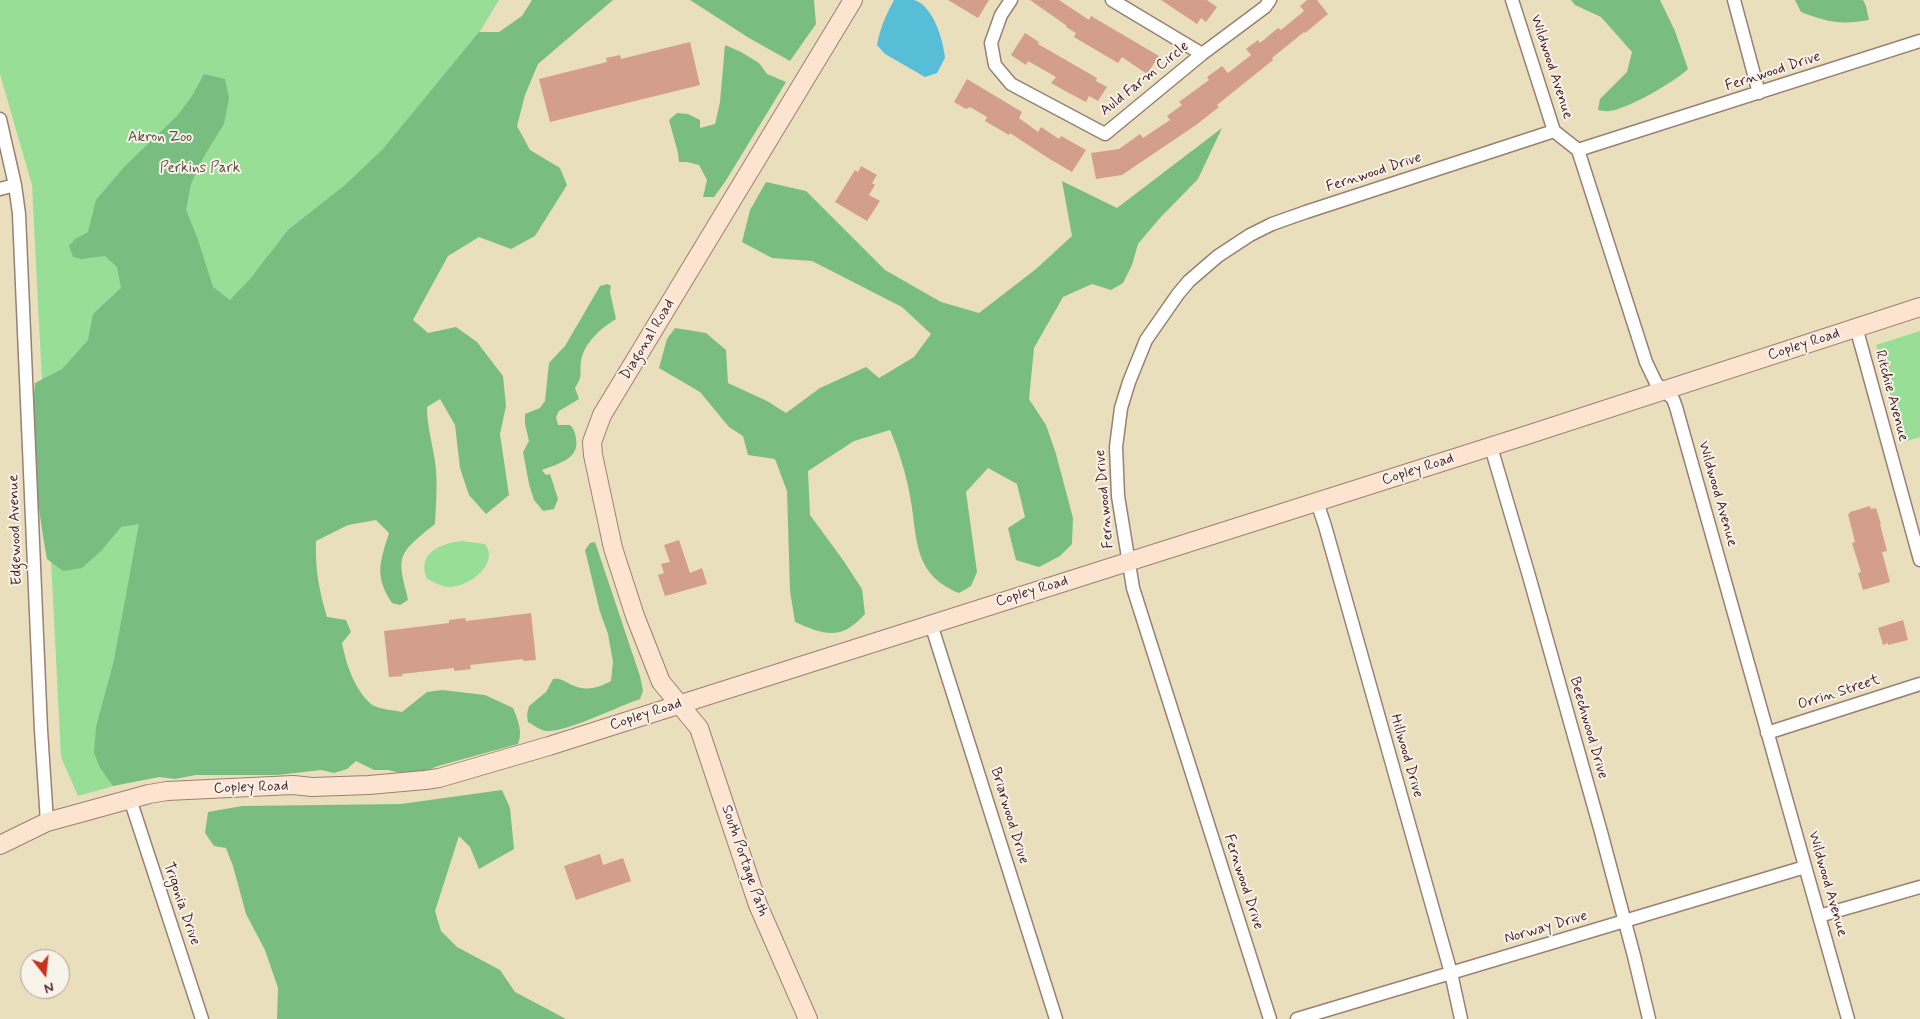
<!DOCTYPE html>
<html>
<head>
<meta charset="utf-8">
<style>
  body { margin:0 }
  #map { position:relative; width:1920px; height:1019px; overflow:hidden; background:#eadfbc; font-family:Mynerve,sans-serif }
  canvas { display:block }
  .north { position:absolute; left:20px; top:949px; width:50px; height:50px; box-sizing:border-box; background:#f7f3e8; border:1px solid #b29e9c; border-radius:50%; rotate:164deg; font-size:14px; font-weight:700; line-height:20px; text-align:center; color:#4a1f2b }
  .north::after { content:''; display:block; margin:auto; width:18px; height:22px; background:#c8321e; clip-path:polygon(50% 0,100% 100%,50% 72%,0 100%) }
</style>
</head>
<body>
<div id="map">
<canvas width="1920" height="1019"></canvas>
<div class="north">N</div>
</div>
<script>
const ctx = document.querySelector('canvas').getContext('2d');
ctx.lineJoin = 'round';
function fillPath(path, color) { ctx.fillStyle = color; ctx.fill(path, 'evenodd'); }
function stroke(path, color, width, dash) { ctx.strokeStyle = color; ctx.lineWidth = width; ctx.lineCap = dash ? 'butt' : 'round'; ctx.setLineDash(dash || []); ctx.stroke(path); }
function drawText(font, color, halo, rows, align = 'center') {
  ctx.font = font + ' Mynerve,sans-serif'; ctx.lineWidth = 4; ctx.setLineDash([]); ctx.textBaseline = 'middle'; ctx.strokeStyle = halo; ctx.fillStyle = color; for (const [text, x, y, turn = 0] of rows) {
    ctx.save(); ctx.translate(x, y); ctx.rotate((+turn || 0) * Math.PI / 180); ctx.textAlign = isNaN(turn) ? turn : align; if (halo) ctx.strokeText(text, 0, 0); ctx.fillText(text, 0, 0); ctx.restore();
  }
}
fillPath(new Path2D(`
  M0,0h499l-315,522 -28,252 -78,22 -17,-39 -29,-572 -32,-111z
  M1920,331v106l-16,5 -28,-97z
  M462,541l23,3c15,20 -16,43 -36,43 -7,0 -15,-5 -22,-8 -11,-26 14,-36 35,-38z`), '#98de97');
fillPath(new Path2D(`
  M532,0h81l-75,64 -13,31 -8,31 13,24 30,18 7,17 -32,51 -24,13 -32,-12 -31,19 -35,64 15,13 28,-6 21,15 26,34 3,30 -6,28 9,61 -23,19 -17,-19 -9,-27 -5,-43 -15,-26 -13,8c0,19 5,35 8,54 3,21 1,43 0,63 -9,7 -26,20 -31,30 -7,12 2,34 4,46l-8,5 -8,-2c-18,-27 -12,-41 -3,-70l-13,-13 -28,5 -32,16c-1,28 3,49 11,76l19,3 5,12 -9,11c4,20 12,46 29,61 6,5 22,6 31,8l25,-20 15,-2 43,5 28,13c5,12 10,24 5,36l-80,22 -15,6 -18,2 -17,-4h-14l-18,-9 -9,8 -13,4 -13,-3 -43,5h-82l-21,4 -16,-2 -46,9 -13,-18 -6,-15 2,-26 18,-67 25,-136 -18,3 -20,24 -19,17 -19,3 -16,-12c-10,-57 -18,-118 -12,-176l27,-14 26,-29 5,-26 28,-26 -4,-21 -12,-11 -24,3 -8,-2 -4,-11 6,-7 13,-7 8,-32 29,-34 52,-50 15,-20 12,-22 21,5 4,19 -5,26 -21,34 -12,26 -5,26 11,27 16,50 17,13 20,-21 38,-49 57,-45 38,-36 96,-117h20l23,-16z
  M690,0h124l2,24 -26,37 -41,-23z
  M1571,0h89l15,31 13,38c-12,12 -62,41 -79,42 -3,1 -8,-1 -11,-1l2,-11 27,-27 5,-20 -31,-35 -26,-12z
  M1795,0h68l3,6 3,14c-28,5 -42,2 -68,-8z
  M725,45l16,7 18,11 8,11 19,8 -61,100 -11,15h-11l4,-17 -8,-15 -12,-3h-8l-1,-9 -9,-33 8,-7 11,1 12,6v8l15,-4 5,-22z
  M1222,128l-24,51 -39,40 -21,25 -6,21 -9,18 -12,7 -19,-6 -29,13 -29,51 -5,51 17,26 10,29 17,64 -1,26 -12,12 -21,11 -23,-7 -8,-32 17,-11 -8,-33 -29,-16 -22,24 11,80 -6,14 -12,7c-47,-19 -41,-55 -49,-97 -3,-19 -12,-48 -20,-66l-36,11 -46,30 2,44 33,45 19,29 3,25c-24,27 -40,21 -70,8l-5,-31 -3,-100 -12,-32 -27,-4 -5,-19 -14,-9 -29,-35 -41,-24 8,-29 8,-11 31,5 20,17 2,33 39,18 19,12 34,-25 46,-21 13,11 35,-21 17,-23 -29,-27 -90,-46 -40,-3 -30,-16 8,-32 16,-28 40,9 79,79 56,32 38,11 57,-44 36,-33 -10,-55 55,27z
  M608,284l3,2 -1,6 6,27c-15,9 -32,24 -35,42 -2,14 3,13 -6,27l4,11 -20,12 -3,6 2,8h12c4,4 5,7 6,14 4,20 -19,25 -34,31l4,5 4,-1 8,25 -4,10 -11,2 -9,-11 -5,-16 -6,-32 6,-11 -4,-17v-10l15,-6 5,-7 4,-38 16,-17 35,-60z
  M595,542l45,134 3,15 -3,8c-21,7 -75,34 -94,32 -7,-1 -12,-6 -18,-9l-1,-7 2,-9 17,-14 7,-13c7,-1 9,1 15,4 16,9 28,6 43,-2l2,-19 -5,-28 -8,-22 -15,-62 5,-7z
  M502,790l8,18 4,41 -35,20 -9,-22 -11,-11 -24,75 6,20 16,16 43,23 15,22 51,27h-289l1,-31 -13,-38 -19,-36 -13,-48 -7,-18 -12,-2 -9,-13 3,-21 34,-6 159,-2z`), '#7abd80');
fillPath(new Path2D(`
  M894,0c6,0 15,0 20,0 20,6 29,41 31,58l-8,15 -12,4 -40,-23 -8,-9c3,-17 9,-30 17,-45z`), '#58bdd6');
fillPath(new Path2D(`
  M948,0h41l-11,18z
  M1030,0h29l30,20 2,-4 68,40 -12,18 -25,-17 -4,6 -44,-26 2,-4 -10,-6 1,-1z
  M1161,0h46l10,7 -11,15 -5,-4 -4,6z
  M1307,0h10l11,14 -23,19 -1,-1 -32,26 1,2 -56,45 2,2 -23,18 -74,50 -26,4 -5,-26 28,-4 21,-15 3,4 27,-18 -3,-4 15,-11 -3,-3 30,-22 -2,-3 15,-11 6,7 23,-18 -5,-6 12,-9 2,3 18,-15 3,2 23,-19 -4,-5z
  M1025,33l14,9 -1,2 59,34 -1,3 11,6 -9,14 -9,-5 -3,6 -19,-10 -16,-9 5,-6 -28,-16 -2,4 -15,-10z
  M690,42l10,43 -150,37 -11,-43 68,-17 -1,-4 14,-3 1,4z
  M967,79l55,33 -3,6 19,14 3,-5 18,12 2,-3 25,14 -14,22 -24,-14 -38,-25 -1,2 -24,-14 2,-4 -17,-10 -4,2 -12,-7z
  M861,166l16,9 -5,8 3,2 -6,10 11,6 -13,20 -32,-19 20,-32 3,2z
  M1870,506l1,3 5,-1 5,16h-1l7,27 -5,1 8,30 -27,8 -5,-17 3,-1 -9,-29 3,-1 -7,-28 2,-1v-1z
  M679,540l11,33 12,-5 5,16 -42,12 -7,-21 6,-2 -3,-9 9,-2 -6,-17z
  M531,613l5,47 -13,1v-2l-53,6 1,4 -17,2v-3l-52,6 1,2 -14,1 -5,-46 65,-8v-3l16,-2 1,3z
  M1903,620l5,20 -20,5v-2l-5,2 -5,-17z
  M600,854l3,11 20,-7 8,23 -55,19 -12,-34z`), '#d39e8b');
const street = new Path2D(`
  M1011,0l-10,15 -10,28 4,22 16,19 94,50 97,-80 63,-47 5,-7
  M1112,0l90,54
  M1512,0l42,131 24,19 68,212 10,21 17,16 3,8 172,612
  M1734,0l25,93
  M0,119l15,66 4,29 22,516 6,92
  M1578,150l342,-109
  M0,189l15,-4
  M1856,327l64,233
  M1491,447l38,129 72,256 33,124 15,63
  M1317,502l8,24 126,447 10,46
  M931,624l125,395
  M1767,733l153,-49
  M130,799l72,220
  M1819,916l101,-29
  M1270,1019l-137,-431 -15,-92 -2,-49 5,-39 8,-26 17,-42 32,-46 11,-13 29,-25 32,-21 22,-11 34,-12 248,-81
  M1297,1019l508,-152`);
const secondary = new Path2D(`
  M0,845l47,-23 102,-28 18,-3 126,-6 19,2 57,-2 56,-5 14,-2 110,-32 975,-310 396,-129
  M808,1019l-50,-114 -59,-177 -38,-46 -26,-66 -22,-68 -20,-93 -1,-13 10,-27 251,-415`);
stroke(street, '#9a7f74', 15);
stroke(secondary, '#9a7f74', 20);
stroke(street, '#fff', 12);
stroke(secondary, '#fde4d1', 18);
drawText('15px', '#4a1f2b', '#f7f3e8', [
  ["Wildwood Avenue",1551,67,72],
  ["Fernwood Drive",1773,72,-18],
  ["Auld Farm Circle",1145,79,-39],
  ["Fernwood Drive",1374,173,-18],
  ["Diagonal Road",648,340,-59],
  ["Copley Road",1804,345,-18],
  ["Ritchie Avenue",1891,396,75],
  ["Copley Road",1418,470,-18],
  ["Wildwood Avenue",1717,494,74],
  ["Fernwood Drive",1105,499,-95],
  ["Edgewood Avenue",16,530,-92],
  ["Copley Road",1032,592,-17],
  ["Orrin Street",1839,693,-18],
  ["Copley Road",646,715,-18],
  ["Beechwood Drive",1588,728,74],
  ["Hillwood Drive",1406,756,74],
  ["Copley Road",251,788,-2],
  ["Briarwood Drive",1009,816,73],
  ["South Portage Path",744,861,71],
  ["Fernwood Drive",1243,882,72],
  ["Wildwood Avenue",1827,884,74],
  ["Trigonia Drive",181,904,71],
  ["Norway Drive",1546,928,-16]
]);
drawText('15px', '#5e4f46', '#f7f3e8', [
  ["Akron Zoo",160,138],
  ["Perkins Park",200,169]
]);
</script>
</body>
</html>
